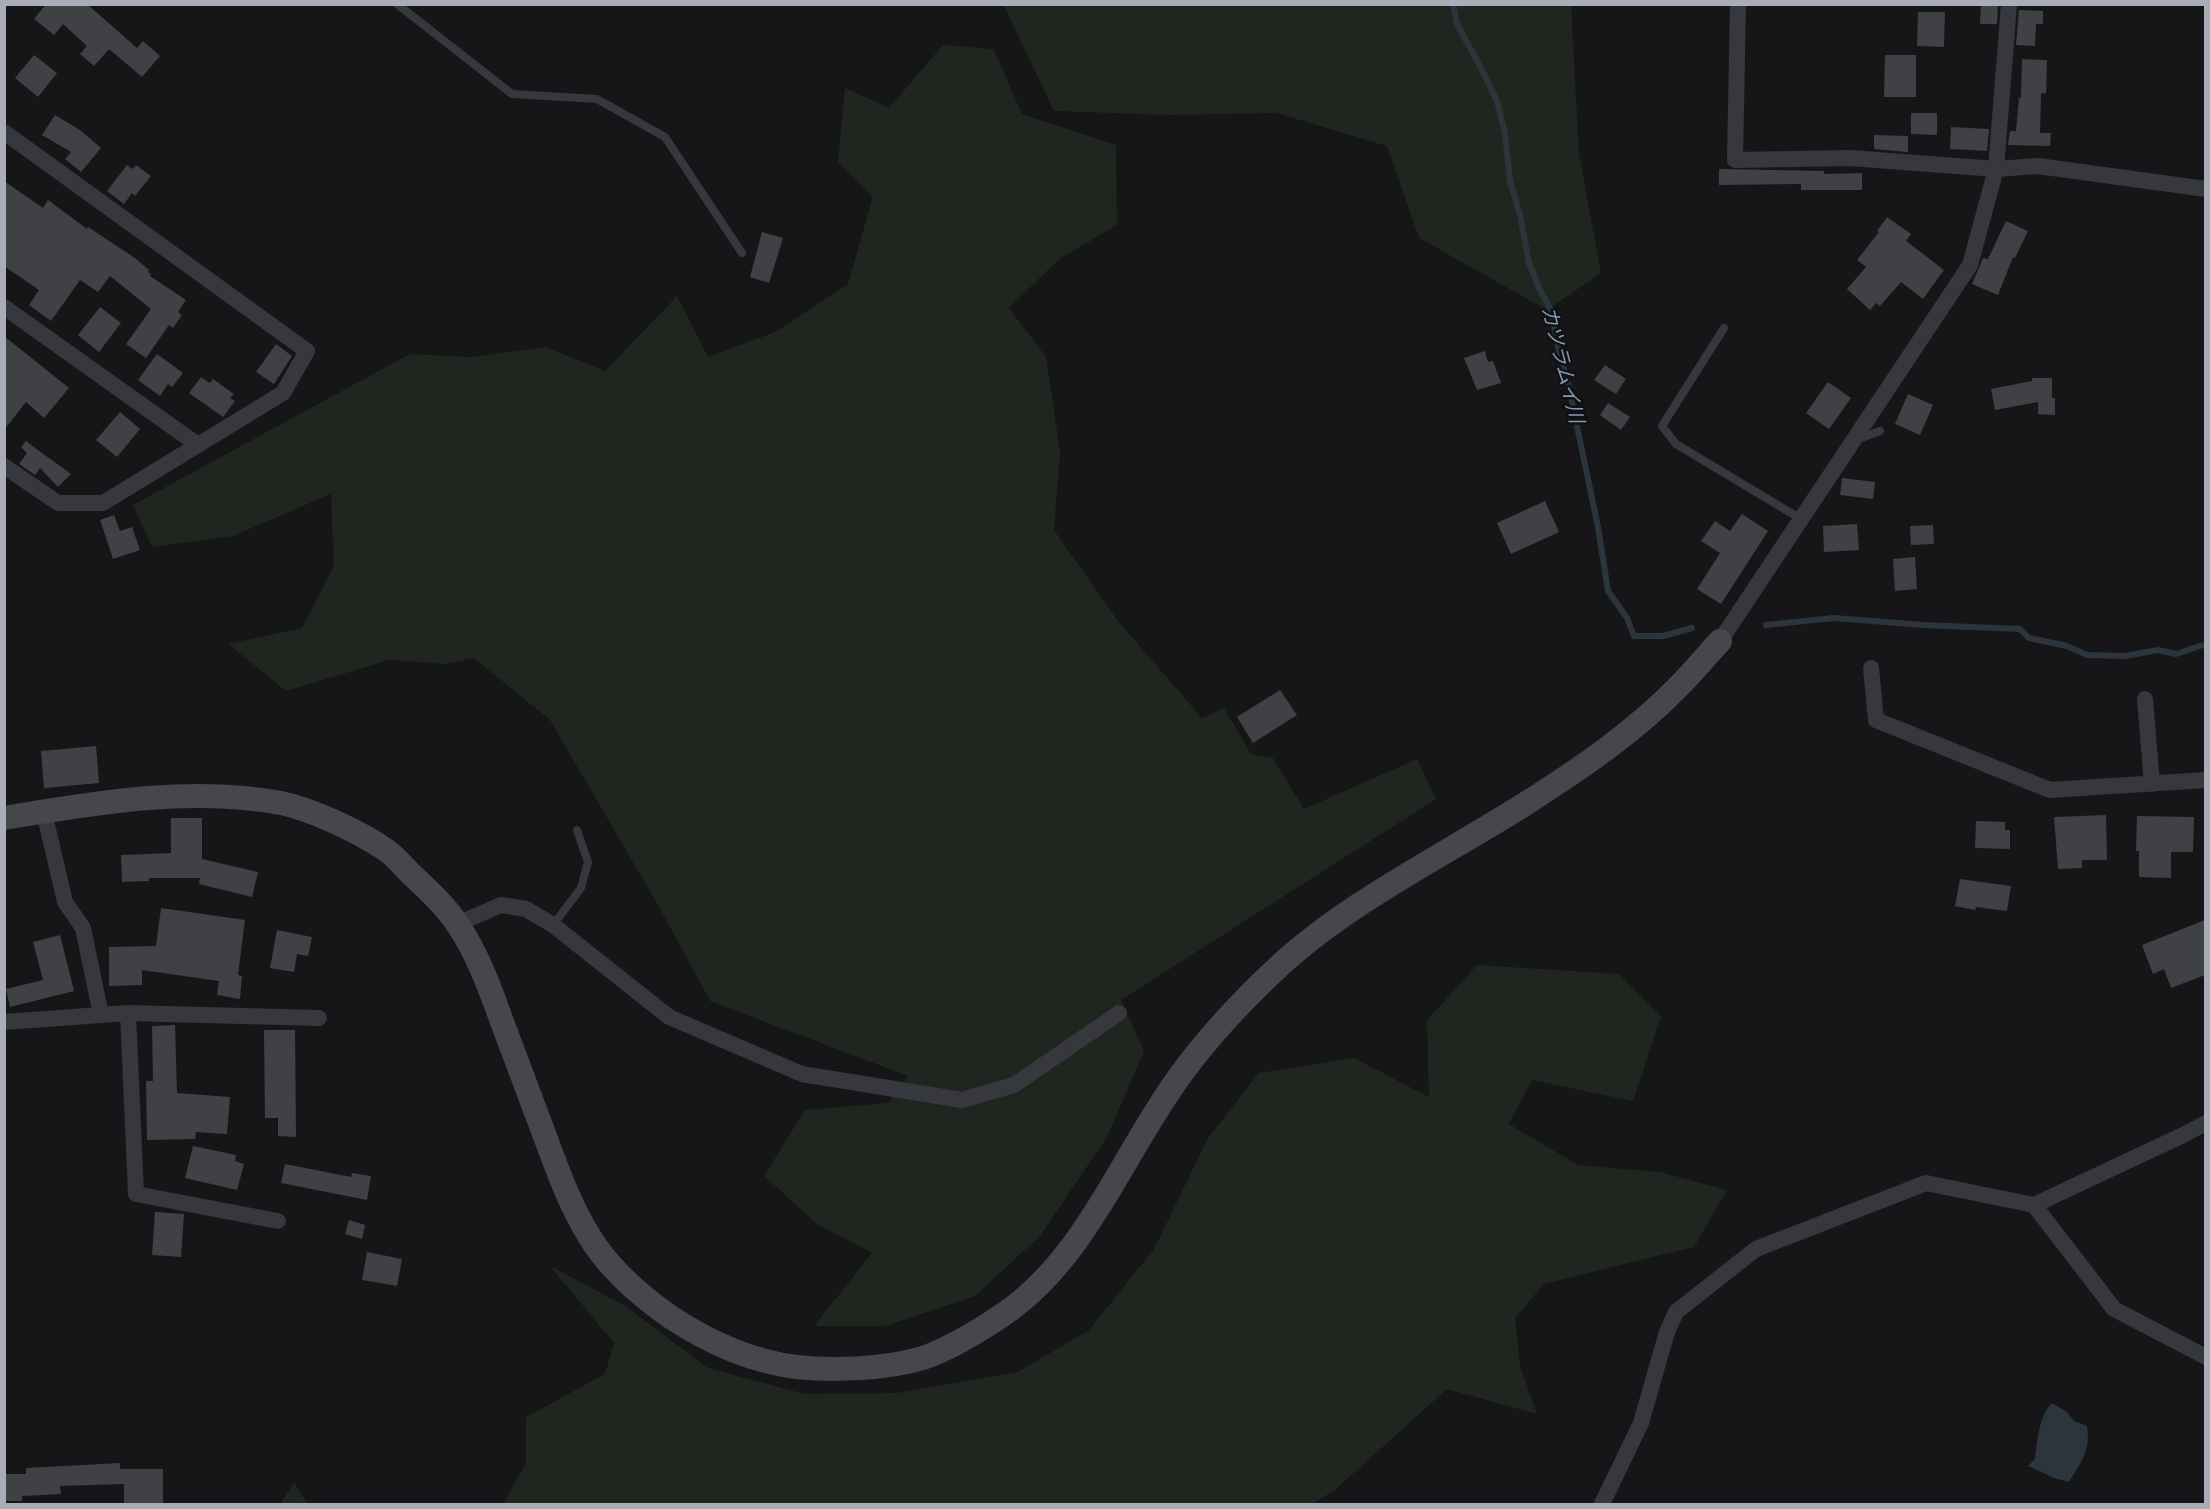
<!DOCTYPE html>
<html>
<head>
<meta charset="utf-8">
<style>
  body { margin:0 }
  #map { position:relative; width:2210px; height:1509px; overflow:hidden; background:#161618; font-family:"Titillium Web",sans-serif }
  canvas { display:block }
  .frame { position:absolute; inset:0; border:6px solid #a8adb8; pointer-events:none }
</style>
</head>
<body>
<div id="map">
<canvas width="2210" height="1509"></canvas>
<div class="frame"></div>
</div>
<script>
const ctx = document.querySelector('canvas').getContext('2d');
ctx.lineJoin = 'round';
function fillPath(path, color) { ctx.fillStyle = color; ctx.fill(path, 'evenodd'); }
function stroke(path, color, width, dash) { ctx.strokeStyle = color; ctx.lineWidth = width; ctx.lineCap = dash ? 'butt' : 'round'; ctx.setLineDash(dash || []); ctx.stroke(path); }
function drawText(font, color, halo, rows, align = 'center') {
  ctx.font = font + ' "Titillium Web","Noto Sans JP",sans-serif'; ctx.lineWidth = 5; ctx.setLineDash([]); ctx.textBaseline = 'middle'; ctx.strokeStyle = halo; ctx.fillStyle = color; for (const [text, x, y, turn = 0] of rows) {
    ctx.save(); ctx.translate(x, y); ctx.rotate((+turn || 0) * Math.PI / 180); ctx.textAlign = isNaN(turn) ? turn : align; if (halo) ctx.strokeText(text, 0, 0); ctx.fillText(text, 0, 0); ctx.restore();
  }
}
fillPath(new Path2D(`
  M1000,5h571l8,149 22,119 -54,37 -128,-72 -32,-92 -110,-33 -108,2 -115,-4 -50,-105z
  M943,45l51,4 28,65 94,31 1,80 -59,35 -49,48 37,49 14,95 -6,78 64,91 84,97 22,-10 27,46 22,4 31,51 113,-50 19,40 -315,201 23,51 -37,86 -67,99 -65,60 -90,30h-71l58,-73 -55,-29 -53,-48 41,-66 83,-7 20,-27 -198,-75 -52,-96 -108,-185 -76,-62 -29,6 -56,-4 -103,31 -58,-47 74,-16 32,-62 -3,-72 -98,42 -81,11 -19,-42 277,-151 62,3 73,-10 60,24 72,-75 31,61 67,-25 73,-48 25,-88 -35,-33 7,-75 44,20z
  M1477,965l142,9 42,42 -28,85 -101,-21 -23,44 69,41 82,7 67,18 -33,57 -150,37 -29,34 5,48 17,48 -90,-25 -112,101 -23,14h-809l23,-41v-46l79,-43 9,-31 -65,-78 76,41 83,62 97,26 91,-1 122,-21 71,-42 65,-81 54,-111 51,-65 95,-15 75,39 -2,-77z
  M294,1483l14,21h-28z`), '#1e261f');
fillPath(new Path2D(`
  M2052,1403l15,9 7,9 13,5c4,25 -6,36 -18,56l-15,-4 -26,-12 7,-7c2,-18 4,-43 17,-56z`), '#2c353c');
stroke(new Path2D(`
  M1453,4l4,20 24,44 16,33 8,32 5,48 10,34 9,48 11,27 11,20 8,42 9,31 30,144 10,64 19,27 7,18h29l29,-8
  M1766,625l68,-7 89,7 97,4 9,9 38,8 20,9 38,1 33,-6 18,4 30,-10`), '#2c353c', 6);
fillPath(new Path2D(`
  M46,4h41l50,44 6,-7 17,15 -18,21 -33,-28 -15,17 -14,-12 7,-8 -24,-22 -9,11 -20,-16z
  M1981,4h17l-1,20h-17z
  M2019,10l24,1v13h-7l-1,22 -19,-1z
  M1918,12h27l-1,35 -27,-1z
  M34,55l23,18 -19,24 -23,-19z
  M1885,55h31v42h-32z
  M2022,59l25,1 -1,34 -5,-1 -1,40h11l-1,13 -42,-1 2,-14h6l3,-33h2z
  M1911,113h26v22l-26,-1z
  M55,115l25,15 21,18 -20,24 -16,-13 6,-7 -29,-17z
  M1951,127l38,2 -2,22 -37,-2z
  M1874,135l34,1v16l-34,-3z
  M127,165l6,4 3,-4 15,11 -16,20 -3,-3 -8,11 -17,-13z
  M1719,169l105,2v3l38,-1v17h-61v-6l-82,1z
  M4,181l39,27 5,-8 39,29 1,-2 47,31 14,12 -1,2 3,2 -1,2 36,24 -8,12 4,3 -9,13 -4,-3 -23,33 -20,-14 25,-35 -41,-33 -12,16 -18,-12 -29,41 -22,-16 10,-15 -35,-24z
  M1887,217l24,17 -5,7 38,29 -21,29 -22,-17 -21,24 -4,-3 -6,7 -23,-21 19,-22 -9,-7 22,-28 -2,-1z
  M2006,221l22,10 -13,27 -2,-1 -15,38 -26,-11 11,-26 5,1z
  M762,232l21,6 -14,45 -19,-6z
  M100,307l21,16 -22,29 -21,-17z
  M4,336l65,52 -25,30 -18,-16 -22,28z
  M276,344l16,12 -18,28 -18,-12z
  M1485,351l3,11 5,-1 8,22 -24,7 -13,-32z
  M157,354l26,19 -11,14 -4,-3 -8,12 -22,-16z
  M1605,365l21,14 -10,15 -22,-14z
  M201,377l9,6 3,-4 21,15 -4,4 5,3 -12,16 -34,-24z
  M2032,378h20v20h3v17l-17,-1v-12l-43,8 -4,-21 41,-8z
  M1828,382l23,16 -22,31 -23,-16z
  M1908,394l25,11 -13,30 -25,-11z
  M1608,403l22,14 -9,13 -21,-15z
  M120,412l20,17 -23,28 -21,-17z
  M26,441l16,12 29,21 -13,13 -18,-19 -5,7 -16,-11 8,-11 -6,-6z
  M1842,478l33,4 -2,17 -33,-4z
  M1545,501l14,31 -48,22 -14,-31z
  M1742,514l26,17 -47,73 -24,-15 23,-36 -19,-12 14,-20 15,10z
  M114,515l6,16 12,-4 8,23 -27,9 -13,-39z
  M1857,524l2,26 -35,2 -1,-26z
  M1933,525l1,19 -23,1 -1,-19z
  M1915,557l2,32 -22,2 -2,-32z
  M1280,690l17,25 -44,28 -16,-26z
  M96,746l3,37 -55,5 -3,-37z
  M2106,815l1,45h-25v8l-24,1 -4,-52z
  M2137,816l57,1 -1,35h-22v26l-32,-1v-26h-3z
  M171,818h31v41l56,13 -6,25 -53,-13 1,-6h-51v3l-27,1 -1,-27 50,-2z
  M1976,821l29,1v8h5v19l-35,-1z
  M1960,879l51,7 -4,25 -31,-4 -1,3 -20,-4z
  M161,908l84,12 -7,55 4,1 -2,23 -23,-4 2,-14 -77,-11v15l-33,1v-39l47,-1z
  M2205,920v55l-34,13 -7,-19 -11,5 -11,-29z
  M277,930l35,7 -4,19 -11,-2 -3,18 -24,-4z
  M60,935l14,56 -64,16 -4,-18 37,-9 -10,-38z
  M175,1025l2,68 53,4 -3,37 -31,-2 -1,7 -48,1 -1,-59h7l-1,-55z
  M264,1030h31l1,107 -18,-1v-18h-13z
  M193,1146l43,9 -1,6 9,3 -7,26 -52,-12z
  M285,1164l66,13 1,-4 19,3 -4,24 -86,-17z
  M155,1212l29,2 -3,43 -29,-2z
  M349,1220l16,5 -3,14 -17,-5z
  M367,1252l35,7 -5,27 -35,-6z
  M120,1463v6h43v35h-39v-20l-64,2 1,8 -39,2v5h-18v-27h22v-6z`), '#404145');
stroke(new Path2D(`
  M397,4l115,90 85,5 68,38 77,116
  M1724,328l-62,98 14,18 125,75
  M1856,440l24,-9
  M553,925l28,-37 7,-26 -11,-32`), '#37383d', 8);
stroke(new Path2D(`
  M1738,4l-3,156 115,-2 146,11 42,-3 168,23
  M4,132l303,219 -24,42 -180,110h-45l-54,-37
  M4,307l194,138
  M1720,641l250,-376 26,-96 13,-165
  M1871,668l5,52 174,70 156,-10
  M2145,699l7,85
  M44,812l21,90 18,26 18,87
  M457,924l44,-19 25,4 27,16 116,92 133,57 160,26 52,-15 105,-72
  M128,1013l8,181 142,27
  M4,1022l124,-9 191,5
  M2034,1205l80,104 92,48
  M1602,1504l39,-81 26,-91 9,-20 80,-63 170,-66 108,22 147,-69 25,-13`), '#37383d', 16);
stroke(new Path2D(`
  M4,818c91,-15 186,-32 277,-15 30,6 79,29 105,47 9,6 17,16 25,24 16,15 35,32 47,51 19,28 32,63 43,94 15,40 30,80 45,120 12,32 24,66 42,95 19,33 50,60 81,82 39,26 80,45 127,51 38,4 90,2 127,-9 29,-10 56,-27 81,-44 84,-58 119,-162 178,-241 27,-37 59,-71 93,-103 71,-67 168,-114 250,-166 55,-35 111,-73 156,-120 14,-14 26,-29 39,-43`), '#45474d', 24);
drawText('italic 20px', '#7f9bb3', '#111113', [
  ["カツラムイ川",1561,365,76]
]);
</script>
</body>
</html>
